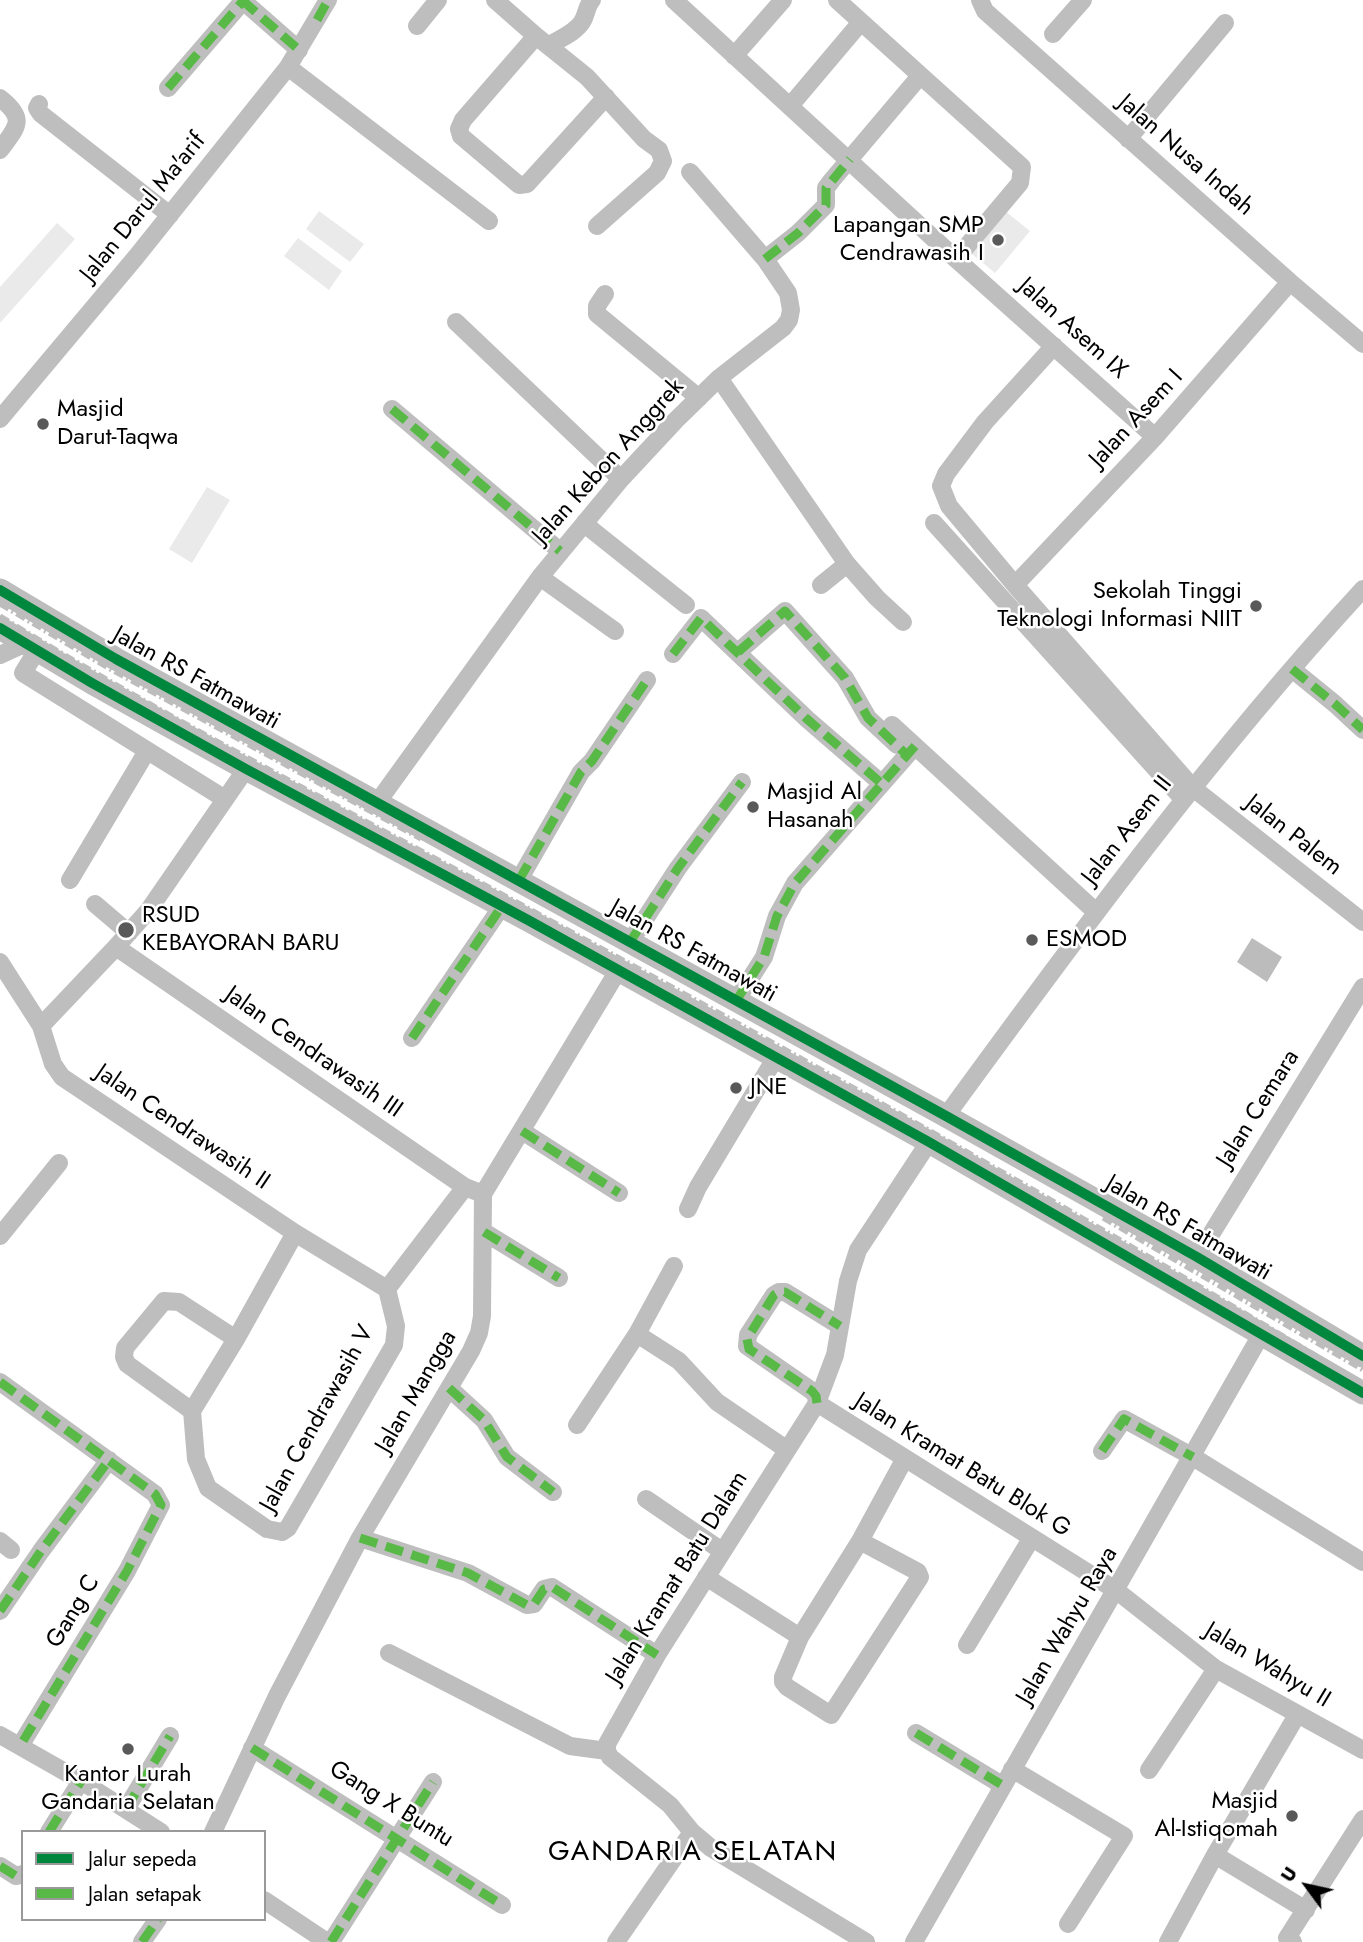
<!DOCTYPE html>
<html>
<head>
<meta charset="utf-8">
<style>
  body { margin:0 }
  #map { position:relative; width:1363px; height:1942px; overflow:hidden; background:#fff; font-family:Jost,sans-serif }
  canvas { display:block }
  .legend { position:absolute; left:21px; top:1830px; width:245px; height:91px; box-sizing:border-box; background:#fff; border:2px solid #999; margin:0; padding:9px 12px; list-style:none; font-size:21px; color:#000 }
  .legend li { display:flex; align-items:center; gap:14px; height:35px }
  .legend b { width:35px; border:2px solid #999 }
  .north { position:absolute; left:1272px; top:1851px; width:70px; height:70px; -webkit-text-stroke:5px #fff; paint-order:stroke; rotate:303deg; font-size:19px; font-weight:700; line-height:28px; text-align:center; color:#000 }
  .north::after { content:''; display:block; margin:auto; width:24px; height:32px; background:#000; clip-path:polygon(50% 0,100% 100%,50% 72%,0 100%) }
</style>
</head>
<body>
<div id="map">
<canvas width="1363" height="1942"></canvas>
<ul class="legend">
<li><b style="height:9px;background:#00873e"></b>Jalur sepeda</li>
<li><b style="height:9px;background:#58b947"></b>Jalan setapak</li>
</ul>
<div class="north">U</div>
</div>
<script>
const ctx = document.querySelector('canvas').getContext('2d');
ctx.lineJoin = 'round';
function fillPath(path, color) { ctx.fillStyle = color; ctx.fill(path, 'evenodd'); }
function stroke(path, color, width, dash) { ctx.strokeStyle = color; ctx.lineWidth = width; ctx.lineCap = dash ? 'butt' : 'round'; ctx.setLineDash(dash || []); ctx.stroke(path); }
function drawText(font, color, halo, rows, align = 'center') {
  ctx.font = font + ' Jost,sans-serif'; ctx.lineWidth = 5; ctx.setLineDash([]); ctx.textBaseline = 'middle'; ctx.strokeStyle = halo; ctx.fillStyle = color; for (const [text, x, y, turn = 0] of rows) {
    ctx.save(); ctx.translate(x, y); ctx.rotate((+turn || 0) * Math.PI / 180); ctx.textAlign = isNaN(turn) ? turn : align; if (halo) ctx.strokeText(text, 0, 0); ctx.fillText(text, 0, 0); ctx.restore();
  }
}
fillPath(new Path2D(`
  M1000,207l30,24 -35,42 -29,-24z
  M319,211l45,33 -14,18 -44,-33z
  M57,223l18,16 -75,84v-36z
  M298,238l44,33 -13,19 -45,-34z
  M207,487l23,13 -38,63 -23,-14z`), '#eaeaea');
fillPath(new Path2D(`
  M1252,938l30,19 -15,25 -30,-20z`), '#bcbcbc');
stroke(new Path2D(`
  M242,0l57,50
  M495,0l41,36 51,41 57,62 15,11 4,11 -6,12 -60,53
  M674,0l282,259 64,-76 2,-16 -185,-167
  M980,0l5,11 305,271 73,62
  M417,26l21,-26
  M1053,34l30,-34
  M536,36l-73,84 -4,9 2,7 58,49 8,-1 79,-87
  M548,46c11,-7 27,-13 34,-24 5,-8 4,-15 10,-22
  M734,56l49,-56
  M288,67l201,154
  M168,88l75,-87
  M0,98c27,21 17,29 0,52
  M39,104l-2,4 4,6 129,101
  M790,106l71,-84
  M1128,139l97,-116
  M765,259l33,-26 28,-28v-17l6,-8 88,-104
  M956,259l199,178
  M605,294l-8,12v8l102,84
  M456,322l165,157
  M1054,346l-69,76 -39,52 -5,12 8,20 66,79 178,203 170,134
  M719,378l128,186 30,34 26,24
  M392,409l168,142
  M0,419l136,-162 152,-190 40,-67
  M585,522l7,8 94,75
  M934,523l249,276
  M540,577l75,54
  M821,585l26,-21
  M1015,585l140,-148 135,-155
  M37,650l-14,23 202,126
  M738,652l47,-41 60,67 23,40 29,27
  M673,654l28,-36 106,101 74,64
  M0,655l26,-12
  M1292,669l43,35 28,26
  M892,725l204,187
  M377,803l163,-226 81,-98 55,-59 43,-42 64,-50 6,-8 2,-10 -3,-17 -23,-34 -75,-87
  M70,880l77,-129
  M519,880l62,-108 11,-11 55,-81
  M95,904l34,29
  M630,942l48,-74 64,-86
  M116,947l349,240 18,7
  M0,962l41,64 12,38 9,13 233,156 92,56
  M736,1001l28,-44 13,-41 18,-33 120,-137
  M41,1026l75,-79 32,-36 98,-142
  M412,1038l90,-132
  M946,1116c132,-181 265,-362 417,-527
  M522,1131l97,62
  M688,1209l10,-22 78,-130
  M484,1232l75,46
  M0,1236l59,-73
  M1197,1257l166,-270
  M387,1289l78,-102
  M840,1326l-55,-34h-6l-5,3 -26,40 -1,11 65,45 4,5 1,7 300,188 99,78 147,81
  M637,1334l42,27 38,41 69,47
  M236,1339l-57,-37 -15,-1 -39,47 -1,9 3,7 65,47 44,-72 59,-106
  M0,1382l155,112 6,11 -34,66 -107,175
  M449,1388l35,32 23,37 46,35
  M192,1411l4,48 12,29 59,41 15,3 6,-4 106,-183 2,-19 -9,-37
  M577,1425l60,-91 37,-68
  M1102,1451l22,-32 69,38 170,105
  M646,1499l76,52
  M360,1538l108,35 59,32 7,-1 10,-15 8,-2 105,68
  M0,1541l11,9
  M860,1541l58,31 2,5 -89,138 -44,-28 -4,-5v-5l17,-40 60,-96 44,-81
  M706,1577l94,60
  M0,1611l41,-60 68,-91
  M967,1645l64,-106
  M389,1653l181,93 37,5
  M916,1733l86,52
  M0,1735l81,46 80,51
  M252,1748l250,157
  M607,1751v-7l50,-89 160,-252 18,-48 13,-74 10,-31 71,-108
  M607,1751l3,6 60,48 22,27 19,16 155,94
  M1012,1769l112,67 -56,88
  M1149,1770l67,-101
  M126,1809l44,-73
  M49,1832l32,-51
  M213,1832l64,-136 83,-158 111,-187 8,-18 3,-17 1,-122 136,-225
  M1215,1855l91,55
  M0,1866l16,10 7,-2
  M264,1900l63,42
  M142,1942l16,-23
  M331,1942l102,-160
  M616,1942l76,-110
  M914,1942l348,-609
  M1168,1942l47,-87 82,-140
  M1293,1942l-6,-4 76,-119`), '#bebebe', 18);
stroke(new Path2D(`
  M0,590l116,69 830,457 251,141 166,99
  M0,628l92,55 154,86 282,151 401,222 434,251`), '#bdbdbd', 23);
stroke(new Path2D(`
  M0,604l108,64 313,171
  M0,616c181,111 371,206 557,308 272,148 542,300 806,460
  M1103,1218l260,152`), '#bdbdbd', 5, [10, 3.5, 2, 3.5]);
stroke(new Path2D(`
  M242,0l57,50
  M317,20l11,-20
  M168,88l75,-87
  M765,259l33,-26 28,-28v-17l24,-29
  M392,409l168,142
  M738,652l47,-41 60,67 23,40 39,37
  M673,654l28,-36 106,101 74,64
  M1292,669l43,35 28,26
  M519,880l62,-108 11,-11 55,-81
  M630,942l48,-74 64,-86
  M736,1001l28,-44 13,-41 18,-33 120,-137
  M412,1038l90,-132
  M522,1131l97,62
  M484,1232l75,46
  M0,1382l155,112 6,11 -34,66 -107,175
  M449,1388l35,32 23,37 46,35
  M817,1403l-1,-7 -4,-5 -63,-42 -2,-10 27,-44 5,-3h6l55,34
  M1102,1451l22,-32 69,38
  M360,1538l108,35 59,32 7,-1 10,-15 8,-2 105,68
  M0,1611l41,-60 68,-91
  M916,1733l86,52
  M252,1748l250,157
  M126,1809l44,-73
  M49,1832l32,-51
  M0,1866l16,10 7,-2
  M142,1942l16,-23
  M331,1942l102,-160`), '#58b947', 9, [18, 9]);
stroke(new Path2D(`
  M0,590l116,69 830,457 251,141 166,99
  M0,628l92,55 154,86 282,151 401,222 434,251`), '#00873e', 10);
for (const [x, y, r, color] of [
  [998,240,7,"#595959"],
  [43,424,7,"#595959"],
  [1256,606,7,"#595959"],
  [753,807,7,"#595959"],
  [126,930,9,"#595959"],
  [1032,940,7,"#595959"],
  [736,1088,7,"#595959"],
  [128,1749,7,"#595959"],
  [1292,1816,7,"#595959"]
]) { const dot = new Path2D(); dot.arc(x, y, r, 0, 2 * Math.PI); ctx.fillStyle = color; ctx.fill(dot); stroke(dot, '#fff', 2.5); }
drawText('24px', '#000', '#fff', [
  ["Jalan Nusa Indah",1185,156,41],
  ["Jalan Darul Ma'arif",144,208,-51],
  ["Jalan Asem IX",1072,329,42],
  ["Jalan Asem I",1137,419,-47],
  ["Jalan Kebon Anggrek",609,462,-48],
  ["Jalan RS Fatmawati",196,679,29],
  ["Jalan Asem II",1128,831,-52],
  ["Jalan Palem",1293,836,38],
  ["Jalan RS Fatmawati",693,952,29],
  ["Jalan Cendrawasih III",313,1053,35],
  ["Jalan Cemara",1259,1109,-58],
  ["Jalan Cendrawasih II",182,1128,34],
  ["Jalan RS Fatmawati",1188,1229,30],
  ["Jalan Mangga",417,1392,-60],
  ["Jalan Cendrawasih V",318,1419,-61],
  ["Jalan Kramat Batu Blok G",962,1466,32],
  ["Jalan Kramat Batu Dalam",678,1578,-58],
  ["Gang C",74,1612,-59],
  ["Jalan Wahyu Raya",1068,1626,-60],
  ["Jalan Wahyu II",1267,1666,31],
  ["Gang X Buntu",391,1805,32]
]);
drawText('24px', '#000', '#fff', [
  ["Lapangan SMP",984,226,"right"],
  ["Cendrawasih I",984,254,"right"],
  ["Masjid",57,410],
  ["Darut-Taqwa",57,438],
  ["Sekolah Tinggi",1242,592,"right"],
  ["Teknologi Informasi NIIT",1242,620,"right"],
  ["Masjid Al",767,793],
  ["Hasanah",767,821],
  ["RSUD",142,916],
  ["KEBAYORAN BARU",142,944],
  ["ESMOD",1046,940],
  ["JNE",750,1088],
  ["Kantor Lurah",128,1775,"center"],
  ["Gandaria Selatan",128,1803,"center"],
  ["Masjid",1278,1802,"right"],
  ["Al-Istiqomah",1278,1830,"right"]
], 'left');
ctx.letterSpacing = '2px';
drawText('28px', '#000', '#fff', [
  ["GANDARIA SELATAN",693,1853]
]);
ctx.letterSpacing = '0px';
</script>
</body>
</html>
